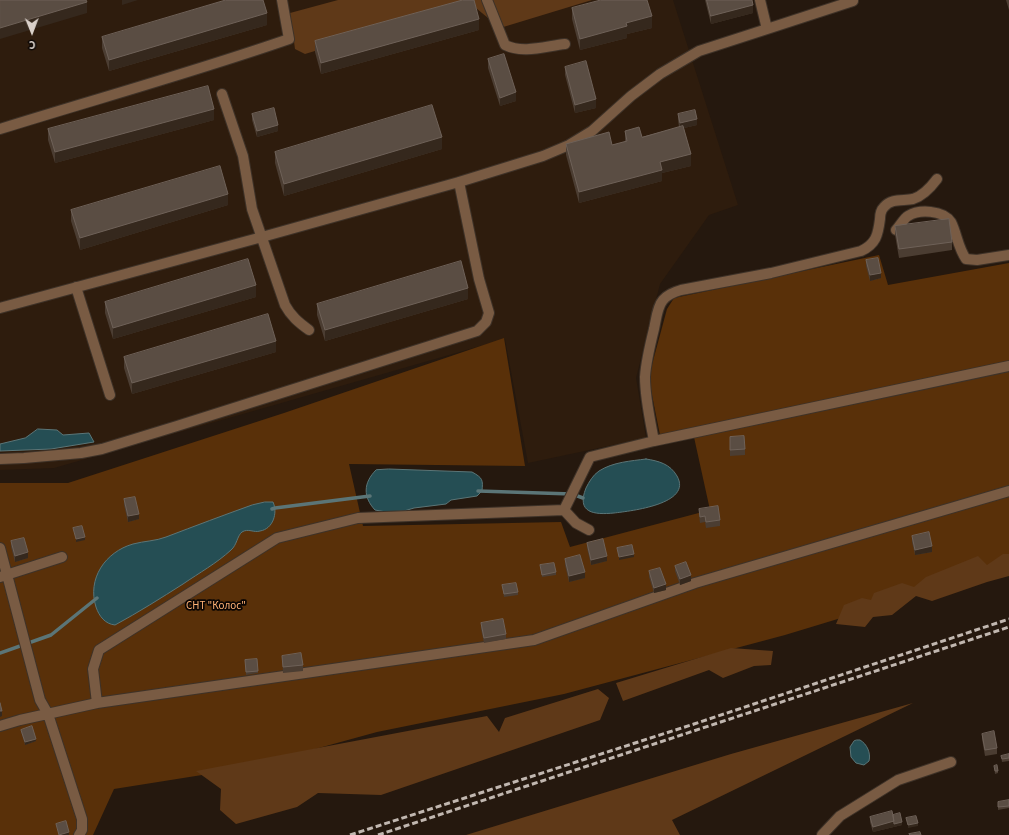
<!DOCTYPE html>
<html>
<head>
<meta charset="utf-8">
<style>
  body { margin:0 }
  #map { position:relative; width:1009px; height:835px; overflow:hidden; background:#25180e; font-family:"Source Sans 3",sans-serif }
  canvas { display:block }
  .north { position:absolute; left:12px; top:12px; width:40px; height:40px; -webkit-text-stroke:3px #0a0503; paint-order:stroke; rotate:179deg; font-size:11px; font-weight:700; line-height:16px; text-align:center; color:#d9d0c9 }
  .north::after { content:''; display:block; margin:auto; width:14px; height:18px; background:#d9d0c9; clip-path:polygon(50% 0,100% 100%,50% 72%,0 100%) }
</style>
</head>
<body>
<div id="map">
<canvas width="1009" height="835"></canvas>
<div class="north">С</div>
</div>
<script>
const ctx = document.querySelector('canvas').getContext('2d');
ctx.lineJoin = 'round';
function fillPath(path, color) { ctx.fillStyle = color; ctx.fill(path, 'evenodd'); }
function stroke(path, color, width, dash) { ctx.strokeStyle = color; ctx.lineWidth = width; ctx.lineCap = dash ? 'butt' : 'round'; ctx.setLineDash(dash || []); ctx.stroke(path); }
function drawText(font, color, halo, rows, align = 'center') {
  ctx.font = font + ' "Source Sans 3",sans-serif'; ctx.lineWidth = 3.5; ctx.setLineDash([]); ctx.textBaseline = 'middle'; ctx.strokeStyle = halo; ctx.fillStyle = color; for (const [text, x, y, turn = 0] of rows) {
    ctx.save(); ctx.translate(x, y); ctx.rotate((+turn || 0) * Math.PI / 180); ctx.textAlign = isNaN(turn) ? turn : align; if (halo) ctx.strokeText(text, 0, 0); ctx.fillText(text, 0, 0); ctx.restore();
  }
}
fillPath(new Path2D(`
  M0,0h673l65,205 -29,10 -49,69 -24,94 10,60 -118,25 -23,-124 -451,129 -54,2z`), '#2e1c0d');
fillPath(new Path2D(`
  M879,255l9,30 121,-22v304l-224,68 -221,59 -187,38 -131,36 -132,21 -21,46h-93v-352h68l216,-70 220,-75 21,128 -176,-2 14,62 198,-4 9,25 140,-37 -18,-82 -32,7 -9,-45 -1,-18 17,-63 7,-11z`), '#593009');
fillPath(new Path2D(`
  M338,0h254l-92,28 -24,-20 -40,6 -131,40 -10,-5 -5,-36z
  M1003,554h6v22l-22,6 -55,19 -16,-5 -24,19 -19,2 -8,10 -29,-3 8,-19 18,-7 9,2 3,-7 28,-10 12,4 12,-10 52,-21 9,9z
  M731,648l42,3 -2,14 -17,1 -31,12 -14,-8 -86,31 -7,-18z
  M598,689l11,9 -9,22 -219,75 -63,-2 -21,14 -61,17 -16,-14 1,-21 -25,-18 291,-55 12,16 6,-14z
  M913,703l-241,117 8,15h-214l265,-81z`), '#5f3918');
const water = new Path2D(`
  M38,429l19,1 6,5 26,-2 5,9 -43,7 -51,2v-7l25,-6z
  M646,459c13,2 24,5 31,17 16,28 -46,35 -63,37 -20,2 -38,0 -28,-25 3,-6 7,-13 13,-17 14,-9 32,-10 47,-12z
  M389,469l83,3c11,6 11,8 10,19l-5,5 -26,4 -5,4 -32,4 -10,3 -18,1 -11,-2c-12,-13 -12,-27 1,-40z
  M265,502h8c5,11 0,27 -13,29 -6,2 -12,-3 -18,1 -5,4 -5,13 -11,18 -14,13 -32,23 -48,34 -22,14 -44,28 -68,41 -10,-1 -16,-9 -19,-18 -9,-28 9,-55 37,-63 11,-3 23,-3 33,-7 29,-11 58,-22 86,-32z
  M857,740h3c7,4 11,13 9,21l-5,4 -8,-2 -5,-6 -1,-10 4,-6z`);
fillPath(water, '#254e54');
stroke(water, '#5b7577', 1);
stroke(new Path2D(`
  M478,491l94,3 11,4
  M272,509l3,-1 95,-12
  M0,653l51,-18 46,-37`), '#5b7577', 3.5);
const minor = new Path2D(`
  M487,0l18,45c18,9 41,1 60,-1
  M767,29l86,-28
  M222,94l21,62 9,53 33,96c6,11 13,17 24,25
  M0,129c96,-30 194,-57 289,-90l-7,-39
  M896,230c4,-4 8,-12 12,-14 11,-7 35,-6 43,6 6,12 7,26 15,37l11,1 32,-5
  M76,287l34,108
  M0,308l262,-71 197,-55 84,-26 26,-11 23,-14 39,-35 29,-22 39,-23 68,-22 -7,-29
  M654,441c-4,-21 -9,-43 -9,-64 1,-16 5,-32 9,-48 2,-9 3,-22 9,-29 5,-6 11,-8 18,-10l90,-17 90,-22c15,-7 17,-16 19,-32 0,-5 1,-9 4,-12 7,-9 19,-6 29,-8 10,-3 18,-12 24,-20
  M0,459l24,-1 57,-5 21,-4 75,-23 300,-95 9,-9 3,-9 -10,-34 -20,-97
  M564,510l12,13 13,7
  M0,548l40,152 8,14 34,105v11l-3,5
  M0,577l62,-20
  M97,703l-4,-34 6,-19 178,-112 81,-20 206,-8 26,-53 64,-16 355,-75
  M0,726l20,-6 77,-17 437,-63 161,-57 314,-92
  M822,835l18,-19 58,-36 53,-18`);
stroke(minor, '#3e3228', 12);
stroke(minor, '#795b43', 10);
stroke(new Path2D(`
  M350,835l344,-111 315,-105
  M378,835l631,-208`), '#c1b7b0', 3, [6, 3]);
fillPath(new Path2D(`
  M705,0h47l1,13 -42,11z
  M1006,0h3v10z
  M572,8l80,20 -25,6v4l-47,12 -8,-31z
  M267,25l-158,46 -7,-23v-11z
  M479,30l-158,44 -6,-22v-11z
  M488,59l28,42 -16,5 -12,-38z
  M565,67l31,41 -21,5 -10,-38z
  M252,114l26,17 -21,6 -5,-17z
  M678,114l19,11 -13,3 7,38 -29,7v8l-83,22 -13,-48v-11l46,1 13,-3v-11l17,6 37,-10 -1,-7z
  M214,120l-159,43 -7,-23v-11z
  M442,149l-158,47 -9,-33v-11z
  M228,205l-148,45 -9,-29v-11z
  M895,226l57,16v8l-53,8 -4,-23z
  M866,260l15,18 -11,3 -4,-15z
  M256,297l-143,42 -8,-26v-11z
  M468,299l-143,42 -8,-26v-11z
  M276,352l-144,42 -8,-26v-11z
  M730,437l15,12v6l-15,1z
  M124,499l15,20 -11,3 -4,-17z
  M699,509l21,11v6l-14,2 -1,-6 -5,1 -1,-8z
  M912,536l20,16 -17,3 -3,-13z
  M11,541l17,17 -13,4 -4,-15z
  M587,543l20,18 -16,4 -4,-17z
  M565,559l20,19 -16,4 -4,-17z
  M540,565l16,7v3l-14,2z
  M675,566l16,15 -11,4 -5,-14z
  M649,571l17,19 -12,3 -5,-16z
  M502,585l16,7v3l-14,2z
  M481,623l25,11v5l-22,4 -3,-14z
  M282,656l21,9v6l-20,2z
  M245,660l13,11v2l-12,2z
  M21,730l15,11 -11,4 -4,-13z
  M982,734l15,14v6l-12,2 -3,-17z
  M1009,754v7l-7,1 -1,-6z
  M994,766l4,5v2l-3,1z
  M1009,800v8l-11,2v-8z
  M893,815l9,10 -29,7 -3,-10v-5z`), '#4b3d32');
fillPath(new Path2D(`
  M122,0h16l-16,5z
  M87,2v11l-87,26v-11z
  M753,5v8l-42,11v-8z
  M267,13v12l-158,46v-11z
  M652,16v12l-25,6v4l-47,12v-11l46,-16z
  M479,19v11l-158,44v-11z
  M516,92v9l-16,5v-8z
  M596,99v9l-21,5v-8z
  M214,109v11l-159,43v-11z
  M697,119v6l-17,4v-6z
  M278,125v6l-21,6v-6z
  M442,137v12l-158,47v-12z
  M691,154v12l-29,7v8l-83,22v-11l81,-30z
  M228,194v11l-148,45v-12z
  M881,273v5l-11,3v-6z
  M256,285v12l-143,42v-11z
  M468,288v11l-143,42v-11z
  M276,341v11l-144,42v-11z
  M139,514v5l-11,3v-6z
  M85,537v3l-9,2v-3z
  M932,546v6l-17,3v-5z
  M28,552v6l-13,4v-6z
  M634,554v3l-15,3v-3z
  M607,556v5l-16,4v-5z
  M585,572v6l-16,4v-6z
  M691,575v6l-11,4v-6z
  M666,584v6l-12,3v-5z
  M0,711h2v5l-2,1z
  M36,739v2l-11,4v-3z
  M894,821l8,1v3l-29,7v-5z
  M918,823v3l-10,2v-3z
  M69,832v3h-10z`), '#35281d');
const building = new Path2D(`
  M0,0h86l1,2 -87,26z
  M226,0h37l4,13 -158,47 -7,-23z
  M463,0h11l5,19 -158,44 -6,-22z
  M601,0h46l5,16 -26,7 1,3 -47,13 -8,-31z
  M707,0h45l1,5 -42,11z
  M504,54l12,38 -16,6 -12,-39z
  M586,61l10,38 -21,6 -10,-38z
  M208,86l6,23 -159,43 -7,-23z
  M432,105l10,32 -158,47 -9,-32z
  M274,108l4,17 -21,6 -5,-17z
  M695,110l2,9 -17,4 -2,-9z
  M683,126l8,28 -31,8 2,8 -83,22 -13,-48 43,-12 3,13 15,-4 -2,-10 14,-4 3,10z
  M220,166l8,28 -148,44 -9,-28z
  M949,219l3,23 -53,7 -4,-23z
  M878,258l3,15 -11,2 -4,-15z
  M248,259l8,26 -143,43 -8,-26z
  M461,261l7,27 -143,42 -8,-26z
  M268,314l8,27 -144,42 -8,-26z
  M744,436l1,13 -15,1v-13z
  M135,497l4,17 -11,2 -4,-17z
  M718,506l2,14 -14,2 -1,-6 -5,1 -1,-8z
  M82,526l3,11 -9,2 -3,-11z
  M929,532l3,14 -17,4 -3,-14z
  M24,538l4,14 -13,4 -4,-15z
  M603,539l4,17 -16,4 -4,-17z
  M632,545l2,9 -15,3 -2,-9z
  M580,555l5,17 -16,4 -4,-17z
  M686,562l5,13 -11,4 -5,-13z
  M554,563l2,9 -14,3 -2,-10z
  M660,568l6,16 -12,4 -5,-17z
  M516,583l2,9 -14,2 -2,-9z
  M503,619l3,15 -22,4 -3,-15z
  M301,653l2,12 -20,2 -1,-11z
  M257,659l1,12 -12,1 -1,-12z
  M0,703l2,8h-2z
  M32,726l4,13 -11,3 -4,-12z
  M994,731l3,17 -12,2 -3,-16z
  M1009,754v4l-7,1 -1,-3z
  M997,765l1,6h-3l-1,-5z
  M1009,800v6l-11,1v-5z
  M892,811l2,10 -21,6 -3,-10z
  M900,813l2,9 -8,2 -1,-9z
  M916,816l2,7 -10,2 -2,-7z
  M66,821l3,11 -10,3 -3,-11z
  M920,832l1,3h-11l-1,-1z`);
fillPath(building, '#5a4d43');
stroke(building, '#6e6158', 1);
drawText('11px', '#ffb275', '#0a0503', [
  ["СНТ \"Колос\"",216,607]
]);
</script>
</body>
</html>
